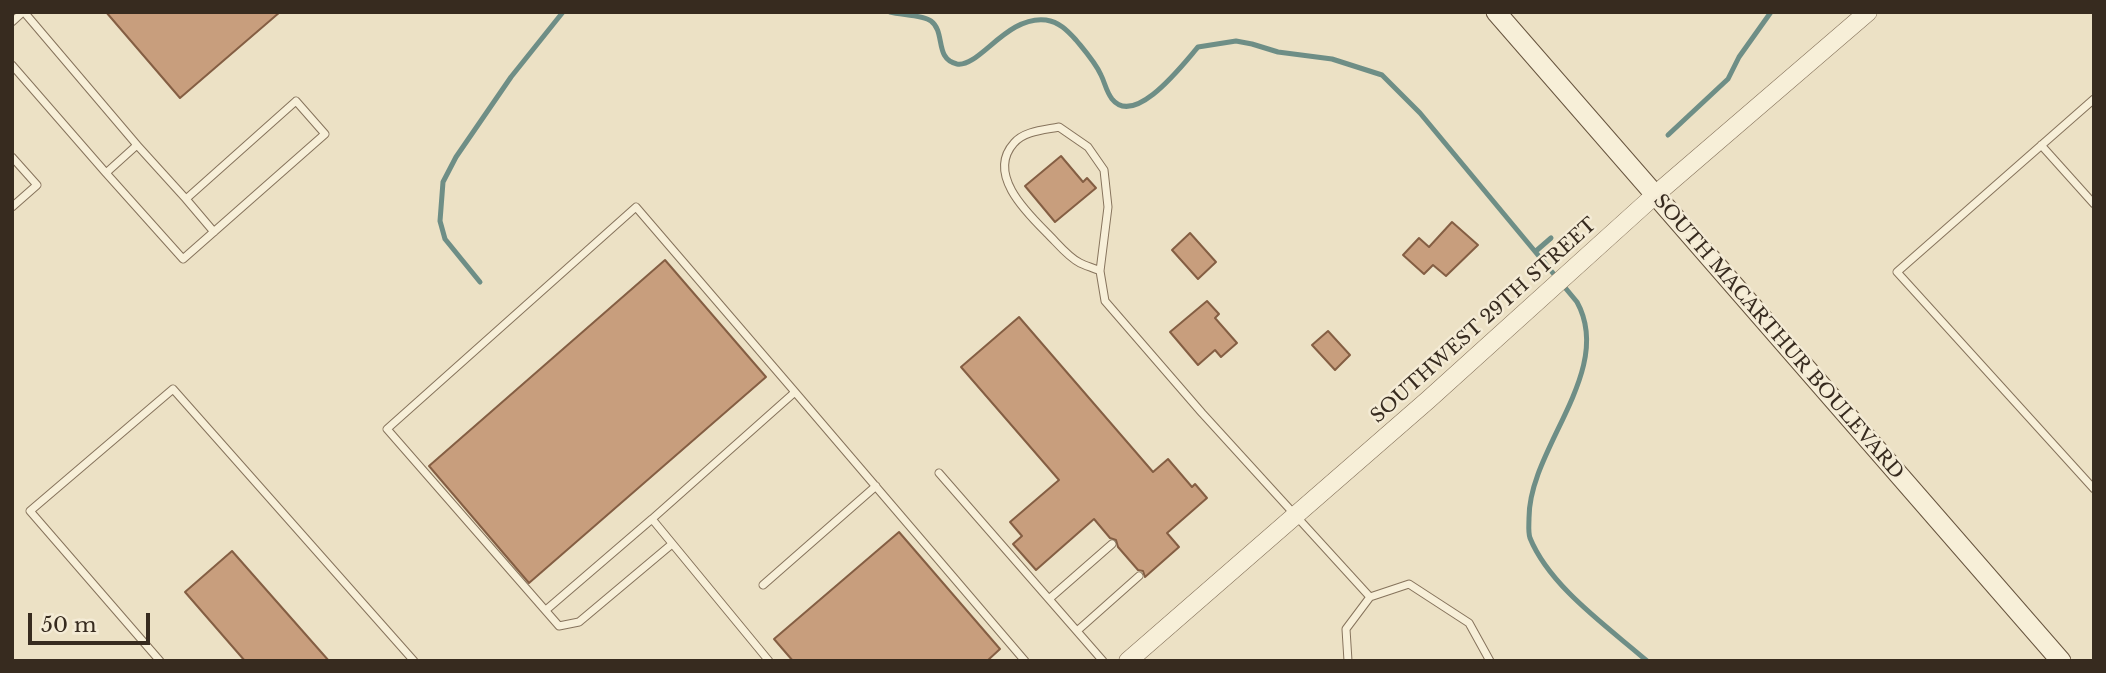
<!DOCTYPE html>
<html>
<head>
<meta charset="utf-8">
<style>
  body { margin:0 }
  #map { position:relative; width:2106px; height:673px; overflow:hidden; background:#ece1c5; font-family:"Libre Baskerville",serif }
  canvas { display:block }
  .frame { position:absolute; inset:0; border:14px solid #372b1f; pointer-events:none }
  .scale { position:absolute; left:28px; top:613px; width:122px; height:32px; box-sizing:border-box; border:4px solid #372b1f; border-top:0; padding-left:9px; font-size:21px; line-height:24px; white-space:nowrap; color:#372b1f; -webkit-text-stroke:5px #f4ebd5; paint-order:stroke }
</style>
</head>
<body>
<div id="map">
<canvas width="2106" height="673"></canvas>
<div class="frame"></div>
<div class="scale">50 m</div>
</div>
<script>
const ctx = document.querySelector('canvas').getContext('2d');
ctx.lineJoin = 'round';
function stroke(path, color, width, dash) { ctx.strokeStyle = color; ctx.lineWidth = width; ctx.lineCap = dash ? 'butt' : 'round'; ctx.setLineDash(dash || []); ctx.stroke(path); }
function fillPath(path, color) { ctx.fillStyle = color; ctx.fill(path, 'evenodd'); }
function drawText(font, color, halo, rows, align = 'center') {
  ctx.font = font + ' "Libre Baskerville",serif'; ctx.lineWidth = 5; ctx.setLineDash([]); ctx.textBaseline = 'middle'; ctx.strokeStyle = halo; ctx.fillStyle = color; for (const [text, x, y, turn = 0] of rows) {
    ctx.save(); ctx.translate(x, y); ctx.rotate((+turn || 0) * Math.PI / 180); ctx.textAlign = isNaN(turn) ? turn : align; if (halo) ctx.strokeText(text, 0, 0); ctx.fillText(text, 0, 0); ctx.restore();
  }
}
stroke(new Path2D(`
  M890,12c11,3 33,3 41,9 15,11 3,38 26,43 22,4 50,-49 89,-44 13,2 21,10 30,20 9,11 19,22 25,35 4,8 5,16 11,24 23,29 72,-36 86,-52l38,-6 16,3 26,8 54,7 50,16 38,38 157,189c38,69 -48,146 -48,216 0,6 -1,14 1,20 20,49 78,89 117,123
  M1668,135l60,-56 11,-22 32,-45
  M1536,251l15,-13
  M480,282l-35,-43 -5,-18 3,-39 13,-25 55,-80 52,-65`), '#6e8e86', 5);
const building = new Path2D(`
  M106,12h174l-100,86z
  M1061,156l22,26 4,-4 9,10 -41,34 -30,-36z
  M1452,222l26,23 -32,31 -13,-11 -9,9 -21,-19 16,-17 10,9z
  M1190,233l26,29 -18,17 -26,-29z
  M665,260l101,117 -237,206 -100,-117z
  M1207,301l12,13 -4,4 22,25 -16,14 -6,-7 -17,15 -28,-33z
  M1019,317l134,155 15,-13 24,28 3,-3 12,14 -40,35 12,14 -34,30 -2,-6 -5,-1 -20,-23 -2,-7 -6,-2 -16,-19 -58,51 -23,-26 9,-8 -12,-14 49,-42 -98,-113z
  M1328,331l22,24 -15,15 -23,-25z
  M899,532l101,117 -13,12h-194l-19,-22z
  M232,551l97,110h-84l-60,-69z`);
fillPath(building, '#c89e7d');
stroke(building, '#845e43', 2);
const service = new Path2D(`
  M12,22l11,-10
  M12,65l94,108 31,-28 -113,-133
  M2094,99l-197,173 197,217
  M2041,145l53,59
  M12,157l25,28 -25,22
  M106,173l77,86 142,-125 -29,-33 -110,98 -49,-54
  M186,199l28,33
  M1100,271c-6,-3 -14,-5 -20,-8 -12,-6 -22,-19 -32,-29 -21,-21 -62,-60 -34,-91 10,-12 30,-13 45,-16l29,20 16,23 4,37 -8,64 5,30 97,112 168,184
  M939,473l164,188
  M672,544l-93,78 -20,4 -172,-197 249,-222 159,185
  M763,585l113,-99
  M1049,599l63,-55
  M546,610l106,-91
  M1077,631l62,-55
  M160,661l-130,-150 143,-122 241,272
  M769,661l-117,-142 143,-127 230,269
  M1348,661l-2,-32 24,-32 39,-13 60,39 21,38`);
const tertiary = new Path2D(`
  M1128,661l300,-261 227,-205 213,-183`);
const secondary = new Path2D(`
  M1496,12l565,649`);
stroke(service, '#86735c', 9);
stroke(tertiary, '#86735c', 19);
stroke(secondary, '#68553f', 21);
stroke(service, '#f7efd8', 7);
stroke(tertiary, '#f7efd8', 18);
stroke(secondary, '#f7efd8', 19);
drawText('19px', '#372b1f', '#f4ebd5', [
  ["SOUTHWEST 29TH STREET",1484,321,-42],
  ["SOUTH MACARTHUR BOULEVARD",1778,337,49]
]);
</script>
</body>
</html>
